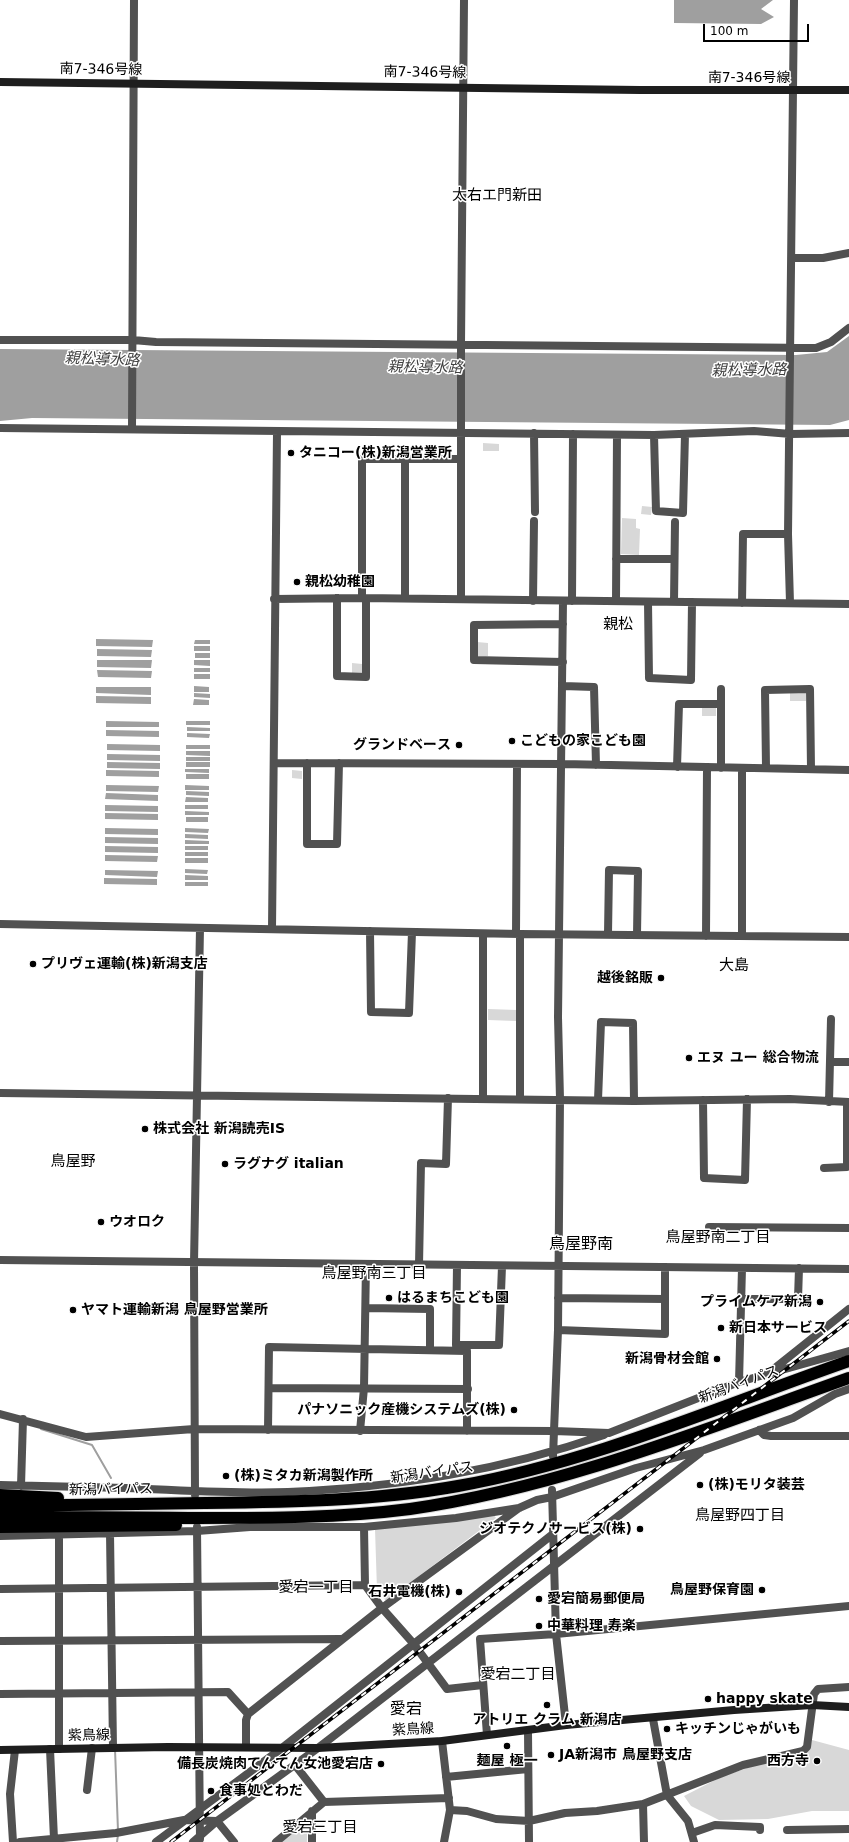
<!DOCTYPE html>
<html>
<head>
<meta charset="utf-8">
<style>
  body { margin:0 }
  #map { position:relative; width:849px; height:1842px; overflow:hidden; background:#fff; font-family:"DejaVu Sans",sans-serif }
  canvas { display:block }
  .scale { position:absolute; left:703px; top:24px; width:106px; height:18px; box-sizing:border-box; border:2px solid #000; border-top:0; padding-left:5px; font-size:12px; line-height:14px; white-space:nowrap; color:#000; -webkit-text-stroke:3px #fff; paint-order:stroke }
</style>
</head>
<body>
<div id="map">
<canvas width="849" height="1842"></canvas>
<div class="scale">100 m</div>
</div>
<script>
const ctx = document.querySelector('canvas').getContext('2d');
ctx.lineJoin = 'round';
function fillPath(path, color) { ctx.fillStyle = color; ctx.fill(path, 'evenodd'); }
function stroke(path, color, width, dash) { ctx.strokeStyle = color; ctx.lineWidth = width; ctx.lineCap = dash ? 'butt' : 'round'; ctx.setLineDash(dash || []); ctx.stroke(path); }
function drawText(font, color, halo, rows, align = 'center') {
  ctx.font = font + ' "DejaVu Sans","Noto Sans JP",sans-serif'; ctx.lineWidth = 3; ctx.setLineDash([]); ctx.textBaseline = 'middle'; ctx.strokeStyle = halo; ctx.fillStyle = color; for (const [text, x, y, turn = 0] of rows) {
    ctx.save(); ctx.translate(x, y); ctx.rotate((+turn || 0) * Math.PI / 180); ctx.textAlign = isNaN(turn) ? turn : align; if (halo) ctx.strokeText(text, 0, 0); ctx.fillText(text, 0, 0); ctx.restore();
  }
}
fillPath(new Path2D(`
  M483,443l16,1v7h-16z
  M642,506l10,1 -1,8 -10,-1z
  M622,518l14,1v9l4,1 -1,26 -18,-1z
  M477,642l11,1v13h-11z
  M352,663l10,1v10h-10z
  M790,693h16v8h-16z
  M702,707h14v9h-14z
  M292,770l10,1v8l-10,-1z
  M488,1009l29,1 -1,11 -28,-1z
  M494,1515l2,3 -110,83 -9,-11 -2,-61z
  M812,1740l37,10v61h-37l-44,8 -49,1 -28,-14 -7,-10 37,-19 35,-12 48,-10 6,-6z
  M304,1822l3,2v18h-27z`), '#d8d8d8');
fillPath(new Path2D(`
  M674,0h99l-12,9 13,8 -13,7 -87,-1z
  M849,336v84l-19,5 -798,-7 -32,3v-72l796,6 31,-3z
  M96,639l57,1 -1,7 -56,-1z
  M195,640h15v4h-16z
  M194,646h16v5h-16z
  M97,649l55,1 -1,7 -54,-1z
  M195,653h15v5h-15z
  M97,660h55l-1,8 -54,-1z
  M194,660h16v6l-16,-1z
  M194,668h16v4h-16z
  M97,670l55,1 -1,7 -53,-1z
  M194,674h16v5h-16z
  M194,686l15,1v5h-15z
  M96,687h55v8l-55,-2z
  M194,693l16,1v4l-16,-1z
  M96,696l55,1v7l-55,-1z
  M194,699l15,1v5h-16z
  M106,721l53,1v5h-53z
  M186,721h24v4h-24z
  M187,727l23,1v3h-23z
  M106,730l53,1v6l-53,-1z
  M187,733l23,1 -1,4 -22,-1z
  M107,744l53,1v6l-53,-1z
  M186,745h24v4h-24z
  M186,751h24v5l-24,-1z
  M107,754l53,1v6l-53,-1z
  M186,757h24v4h-24z
  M107,762l53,1v6l-53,-1z
  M186,762h24v5h-24z
  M185,769h24v4l-24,-1z
  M106,770l53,1v6l-53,-1z
  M186,774h23v5h-23z
  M106,785l53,1 -1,6 -52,-1z
  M185,785l24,1v4h-24z
  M186,791l23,1v4l-23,-1z
  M106,793l52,2v6l-53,-2z
  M186,797l22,1v4h-23z
  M105,805l53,1v6l-53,-1z
  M185,805h23v4h-23z
  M185,811l24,1v3h-24z
  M105,813l53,1v6l-53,-1z
  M186,817h22v5h-22z
  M105,828l53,1v6l-53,-1z
  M185,828l24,1 -1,4 -23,-1z
  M185,834l23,1v4l-23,-1z
  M105,837l53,1v6l-53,-1z
  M185,840l24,1v3h-24z
  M105,846l53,1v6l-53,-1z
  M185,846h23v4h-23z
  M185,852h23v4h-23z
  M105,855l53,1 -1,6 -52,-1z
  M185,858h23v5h-23z
  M185,869l23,1 -1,4 -22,-1z
  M105,870l53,1 -1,6 -52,-2z
  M185,875l23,1v4h-23z
  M104,878l53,1v6l-53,-1z
  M185,882h23v4h-23z`), '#9f9f9f');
stroke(new Path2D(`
  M41,1429l51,16 19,33
  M115,1749l3,82
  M117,1842l1,-7`), '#9f9f9f', 2);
const highway = new Path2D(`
  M0,1495l58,3
  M0,1506c68,-1 137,-2 205,-3 84,-1 170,-2 253,-17 135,-24 262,-80 391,-125
  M0,1517c66,0 131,0 197,1 71,0 143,0 213,-9 153,-22 295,-80 439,-131
  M0,1527l176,-2`);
stroke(highway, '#dbdbdb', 14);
stroke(new Path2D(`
  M793,258h30l26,-5
  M0,340h133l23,2 660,6 15,-6 18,-14
  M0,428l654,7 100,-4 37,3 58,-1
  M132,429l2,-429
  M534,433l1,79
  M654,435l2,76 27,2 2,-79
  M616,559h58
  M337,598v78l29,1v-79
  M362,598v-139h99
  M405,598v-139
  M274,599l88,-1 487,6
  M461,599v-255l3,-344
  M533,601l1,-80
  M572,601l1,-167
  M616,601l1,-166
  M648,602l1,76 42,2 1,-78
  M674,602l1,-80
  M742,603l1,-69h45
  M790,603l-2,-69 6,-534
  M563,662l-89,-2v-35l89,-1
  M563,686l31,1 2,78
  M721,689v79
  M274,763l289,1 286,6
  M307,763v81h30l2,-81
  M677,767l2,-63h42
  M742,768v168
  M766,768l-1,-78 45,-1 1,80
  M0,924l520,10 329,3
  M272,929l5,-497
  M370,931l1,81 38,1 3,-81
  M516,934l1,-170
  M520,934v165
  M608,934l1,-64 29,1 -1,64
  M706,936l1,-169
  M830,1062h19
  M0,1093l634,8 156,-2 59,3
  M483,1098v-164
  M598,1100l3,-78 32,1 1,78
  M703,1100l1,78 41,2 2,-81
  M829,1102l2,-83
  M824,1168l23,-1v-65
  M709,1227l140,1
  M0,1260l849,9
  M419,1265l2,-102 25,1 2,-66
  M457,1265l-1,80h43l3,-79
  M558,1298l107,1
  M742,1299h56l1,-31
  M367,1308l63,1v41
  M558,1330l107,4v-67
  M770,1372l79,-63
  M739,1382l3,-114
  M269,1388l199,1
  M0,1414l86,23 108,-8 360,2 55,2 130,-51 110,-31
  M268,1430l1,-83 198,4v80
  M759,1430l5,5 7,1h78
  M360,1431l4,-43 2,-124
  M553,1456l5,-126 2,-231 -2,-82 5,-416
  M0,1485c42,1 84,2 126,3 54,2 108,6 162,4 110,-5 212,-21 316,-57
  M21,1486l2,-67
  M552,1490l4,144 10,91
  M195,1495l-1,-232 6,-335
  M197,1527l3,312
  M364,1527l1,58 17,23 31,35 34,46 36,-4
  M110,1533l3,215
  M0,1536l197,-5 53,-4h114l92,-9 63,-10
  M0,1589l365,-4
  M0,1641l341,-2
  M0,1694l228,-2 20,22
  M653,1719l14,76 21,26 6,21
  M528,1731l1,111
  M487,1735l-7,-96 76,-5 293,-28
  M442,1741l8,69 -6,32
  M246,1747v-27l2,-6 134,-106 137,-100 18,-8 15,-3 84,-29 68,-18 89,-32 42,-24 14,-5
  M50,1749l4,90
  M59,1749v-215
  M295,1765l29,37
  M446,1777l82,-8
  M87,1790l5,-42
  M643,1804l1,38
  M450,1810l17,1 29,8 33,2 36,-8 32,-2 46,-7 100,-39 60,-14 4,-4 7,-53 4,-5 31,-2
  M787,1830l62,-1
  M692,1833l23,-8 45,2v3
  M13,1842l-3,-48 5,-44
  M20,1842l96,-9 68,-13 33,1 17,21
  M156,1842l126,-94 271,-214
  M193,1842l24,-21 101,-73 382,-295
  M276,1842l48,-40 125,-4
  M312,1842v-31`), '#515151', 8);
stroke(new Path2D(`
  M0,82l640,8h209
  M0,1750l168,-3 150,1 124,-7 124,-16 168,-15 78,-5 37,2`), '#1e1e1e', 8);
stroke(highway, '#000', 12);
const rail = new Path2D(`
  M171,1842l678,-521`);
stroke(rail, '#000', 3.5);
stroke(rail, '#fff', 2, [6]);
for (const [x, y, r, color] of [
  [291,453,4,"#000"],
  [297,582,4,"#000"],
  [512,741,4,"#000"],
  [459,745,4,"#000"],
  [33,964,4,"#000"],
  [661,978,4,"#000"],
  [689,1058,4,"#000"],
  [145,1129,4,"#000"],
  [225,1164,4,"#000"],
  [101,1222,4,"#000"],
  [389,1298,4,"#000"],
  [820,1302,4,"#000"],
  [73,1310,4,"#000"],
  [721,1328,4,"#000"],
  [717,1359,4,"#000"],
  [514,1410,4,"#000"],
  [226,1476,4,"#000"],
  [700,1485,4,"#000"],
  [640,1529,4,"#000"],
  [762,1590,4,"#000"],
  [459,1592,4,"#000"],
  [539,1599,4,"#000"],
  [539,1626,4,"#000"],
  [708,1699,4,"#000"],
  [547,1705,4,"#000"],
  [667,1729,4,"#000"],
  [507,1746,4,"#000"],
  [551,1755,4,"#000"],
  [817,1761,4,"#000"],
  [381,1764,4,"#000"],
  [211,1791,4,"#000"]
]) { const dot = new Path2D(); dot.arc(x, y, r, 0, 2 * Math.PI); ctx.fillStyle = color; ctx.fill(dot); stroke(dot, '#fff', 1.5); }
drawText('14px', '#000', '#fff', [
  ["南7-346号線",101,70,1],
  ["南7-346号線",425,73,1],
  ["南7-346号線",749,78],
  ["新潟バイパス",739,1385,-20],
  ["新潟バイパス",432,1473,-8],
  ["新潟バイパス",111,1490,-1],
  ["紫鳥線",413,1730,-3],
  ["紫鳥線",89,1736,-1]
]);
drawText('bold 14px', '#000', '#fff', [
  ["タニコー(株)新潟営業所",299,453],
  ["親松幼稚園",305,582],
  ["こどもの家こども園",520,741],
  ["グランドベース",451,745,"right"],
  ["プリヴェ運輸(株)新潟支店",41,964],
  ["越後銘販",653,978,"right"],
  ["エヌ ユー 総合物流",697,1058],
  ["株式会社 新潟読売IS",153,1129],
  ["ラグナグ italian",233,1164],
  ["ウオロク",109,1222],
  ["はるまちこども園",397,1298],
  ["プライムケア新潟",812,1302,"right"],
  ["ヤマト運輸新潟 鳥屋野営業所",81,1310],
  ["新日本サービス",729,1328],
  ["新潟骨材会館",709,1359,"right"],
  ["パナソニック産機システムズ(株)",506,1410,"right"],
  ["(株)ミタカ新潟製作所",234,1476],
  ["(株)モリタ装芸",708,1485],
  ["ジオテクノサービス(株)",632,1529,"right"],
  ["鳥屋野保育園",754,1590,"right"],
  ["石井電機(株)",451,1592,"right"],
  ["愛宕簡易郵便局",547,1599],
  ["中華料理 寿楽",547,1626],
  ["happy skate",716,1699],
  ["アトリエ クラム 新潟店",547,1720,"center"],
  ["キッチンじゃがいも",675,1729],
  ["JA新潟市 鳥屋野支店",559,1755],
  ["麺屋 極一",507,1761,"center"],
  ["西方寺",809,1761,"right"],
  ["備長炭焼肉てんてん女池愛宕店",373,1764,"right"],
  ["食事処とわだ",219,1791]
], 'left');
drawText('15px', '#000', '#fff', [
  ["太右エ門新田",497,196],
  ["親松",618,625],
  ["大島",734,966],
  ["鳥屋野",73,1162],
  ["鳥屋野南二丁目",718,1238],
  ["鳥屋野南三丁目",374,1274],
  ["鳥屋野四丁目",740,1516],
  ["愛宕一丁目",316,1588],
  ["愛宕二丁目",518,1675],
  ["愛宕三丁目",320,1828]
]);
drawText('italic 15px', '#404040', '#fff', [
  ["親松導水路",102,360,2],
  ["親松導水路",425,368,1],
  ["親松導水路",749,371,-1]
]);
drawText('16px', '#000', '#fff', [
  ["鳥屋野南",581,1245],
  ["愛宕",406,1710]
]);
</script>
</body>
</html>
